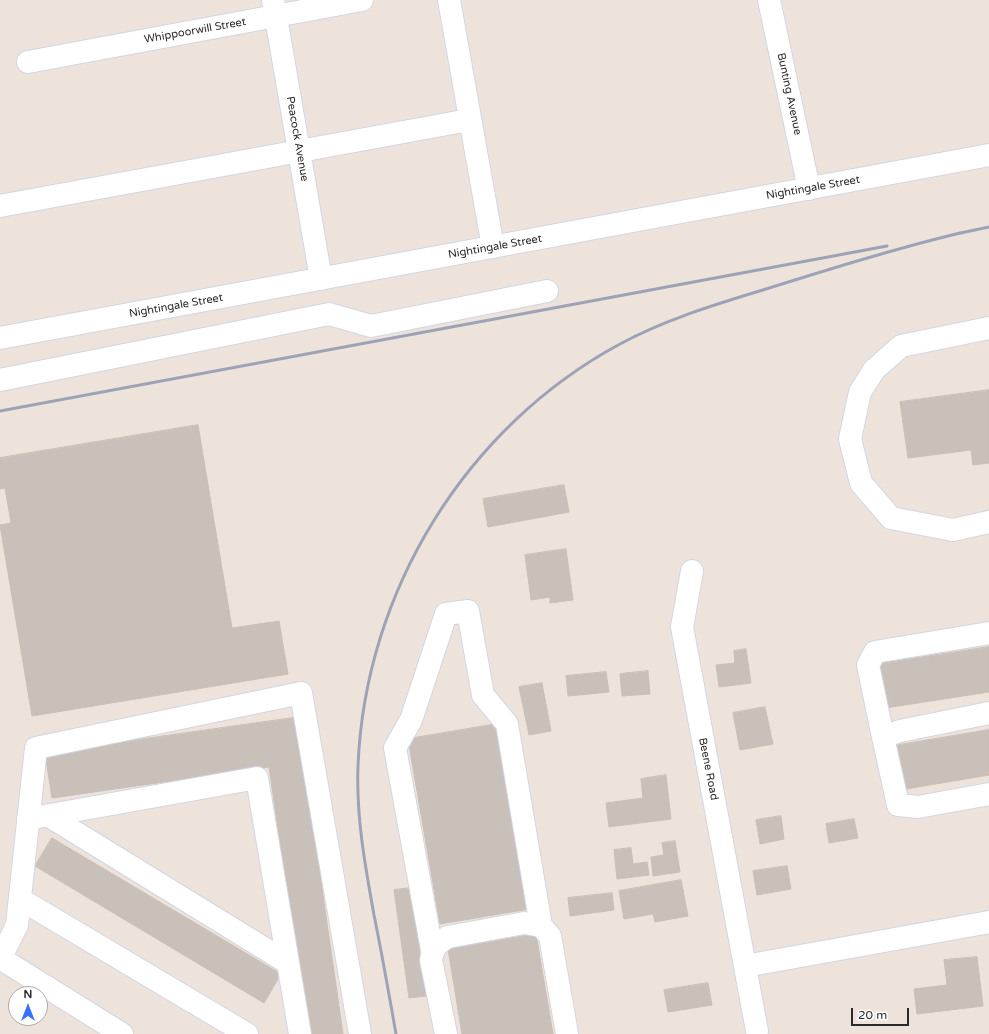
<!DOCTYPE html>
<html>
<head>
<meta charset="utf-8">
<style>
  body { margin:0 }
  #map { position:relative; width:989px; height:1034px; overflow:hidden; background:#eee3db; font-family:"Varela Round",sans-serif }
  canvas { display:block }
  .north { position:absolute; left:8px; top:986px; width:40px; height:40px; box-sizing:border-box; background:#fff; border:1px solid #aaa; border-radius:50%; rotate:0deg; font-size:11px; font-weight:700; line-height:16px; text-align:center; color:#2a2a2a }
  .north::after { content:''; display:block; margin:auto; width:14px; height:18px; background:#3673ff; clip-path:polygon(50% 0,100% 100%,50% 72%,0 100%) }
  .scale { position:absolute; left:851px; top:1008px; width:58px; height:18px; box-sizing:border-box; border:2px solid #2a2a2a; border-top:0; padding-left:5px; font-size:12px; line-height:14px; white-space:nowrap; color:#2a2a2a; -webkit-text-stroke:3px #fff; paint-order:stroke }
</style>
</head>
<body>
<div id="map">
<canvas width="989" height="1034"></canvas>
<div class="north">N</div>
<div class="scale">20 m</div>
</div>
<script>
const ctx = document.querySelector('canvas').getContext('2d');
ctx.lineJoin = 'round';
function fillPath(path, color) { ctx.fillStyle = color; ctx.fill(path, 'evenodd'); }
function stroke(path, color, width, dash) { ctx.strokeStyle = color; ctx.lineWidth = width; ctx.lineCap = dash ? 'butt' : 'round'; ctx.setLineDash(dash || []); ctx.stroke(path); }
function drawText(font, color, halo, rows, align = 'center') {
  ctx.font = font + ' "Varela Round",sans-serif'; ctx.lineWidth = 4; ctx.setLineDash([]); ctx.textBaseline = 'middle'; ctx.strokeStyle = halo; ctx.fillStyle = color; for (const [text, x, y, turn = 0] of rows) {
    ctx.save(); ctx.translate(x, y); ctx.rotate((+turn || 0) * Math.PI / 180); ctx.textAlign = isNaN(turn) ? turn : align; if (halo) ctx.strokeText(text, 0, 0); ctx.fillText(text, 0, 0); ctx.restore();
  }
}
const building = new Path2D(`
  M989,390v73l-16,2 -2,-15 -63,8 -8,-56z
  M198,425l34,203 47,-7 9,53 -256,42 -32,-191 11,-2 -6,-35 -5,1v-31z
  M564,485l5,27 -81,15 -5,-28z
  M566,549l7,51 -23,3v-6l-19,3 -6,-45z
  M989,647v45l-104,16 -7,-44z
  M746,649l5,34 -32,4 -3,-22 19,-2 -1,-12z
  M648,671l2,23 -28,2 -2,-22z
  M606,672l3,20 -41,4 -2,-20z
  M542,683l9,48 -22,4 -10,-48z
  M765,707l8,37 -33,6 -7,-37z
  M300,717l3,40 40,277h-35l-39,-267 -217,31 -7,-45z
  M497,724l32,185 -89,15 -32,-185z
  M989,730v45l-89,15 -7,-44z
  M666,775l5,44 -62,8 -3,-24 37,-5 -2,-19z
  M781,816l3,23 -24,5 -4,-24z
  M854,819l4,19 -29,5 -3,-19z
  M52,838l229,136 -17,29 -229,-137z
  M675,841l5,31 -27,4 -2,-19 13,-2 -2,-12z
  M631,848l2,16 14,-2 2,13 -32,4 -3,-29z
  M787,866l4,23 -34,6 -4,-24z
  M681,880l7,36 -33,6 -2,-8 -29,5 -5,-28z
  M411,888l15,108 -17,2 -15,-108z
  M612,893l2,17 -44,6 -2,-18z
  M536,934l17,100h-91l-14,-85z
  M977,957l6,49 -66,8 -3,-25 33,-4 -3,-25z
  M708,983l4,22 -44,7 -4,-22z`);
fillPath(building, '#c9c0ba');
stroke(building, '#c9bfb4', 1);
const minor = new Path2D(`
  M273,0l48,279
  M449,0l44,247
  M769,0l40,189
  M28,62l334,-62
  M0,206l469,-86
  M989,328l-88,18 -27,24 -14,22 -10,47 11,44 30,35 62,12 36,-8
  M0,338l989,-183
  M0,380l329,-66 42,12 176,-35
  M692,571l-10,56 75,404
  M989,713l-89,18 -17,6 15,68 20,2 71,-13
  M883,737l-15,-72 7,-13 114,-19
  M49,816l239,147
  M28,819l229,-41 43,256
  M20,899l227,135
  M432,950l-37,-202 16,-28 35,-106 22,-3 15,84 24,29 34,202
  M0,958l122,76
  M0,959l17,-34 19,-177 265,-55 59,341
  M745,966l244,-44
  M446,1034l-15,-74c2,-12 6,-17 17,-23l76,-14 17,3 9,10 17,98`);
stroke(minor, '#d0d6e4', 24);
stroke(minor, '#fff', 22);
stroke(new Path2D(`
  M956,234l33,-7
  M0,411l887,-165
  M396,1034c-7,-40 -14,-80 -22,-119 -9,-50 -18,-99 -16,-149 7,-175 108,-339 262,-422 46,-25 97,-40 146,-55 64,-20 128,-40 194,-56`), '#9da3b6', 3);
drawText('11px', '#2a2a2a', '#fff', [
  ["Whippoorwill Street",195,31,-10],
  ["Bunting Avenue",789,94,78],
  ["Peacock Avenue",297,139,80],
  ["Nightingale Street",813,188,-10],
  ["Nightingale Street",495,247,-10],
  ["Nightingale Street",176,306,-10],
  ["Beene Road",708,769,79]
]);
</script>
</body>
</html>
